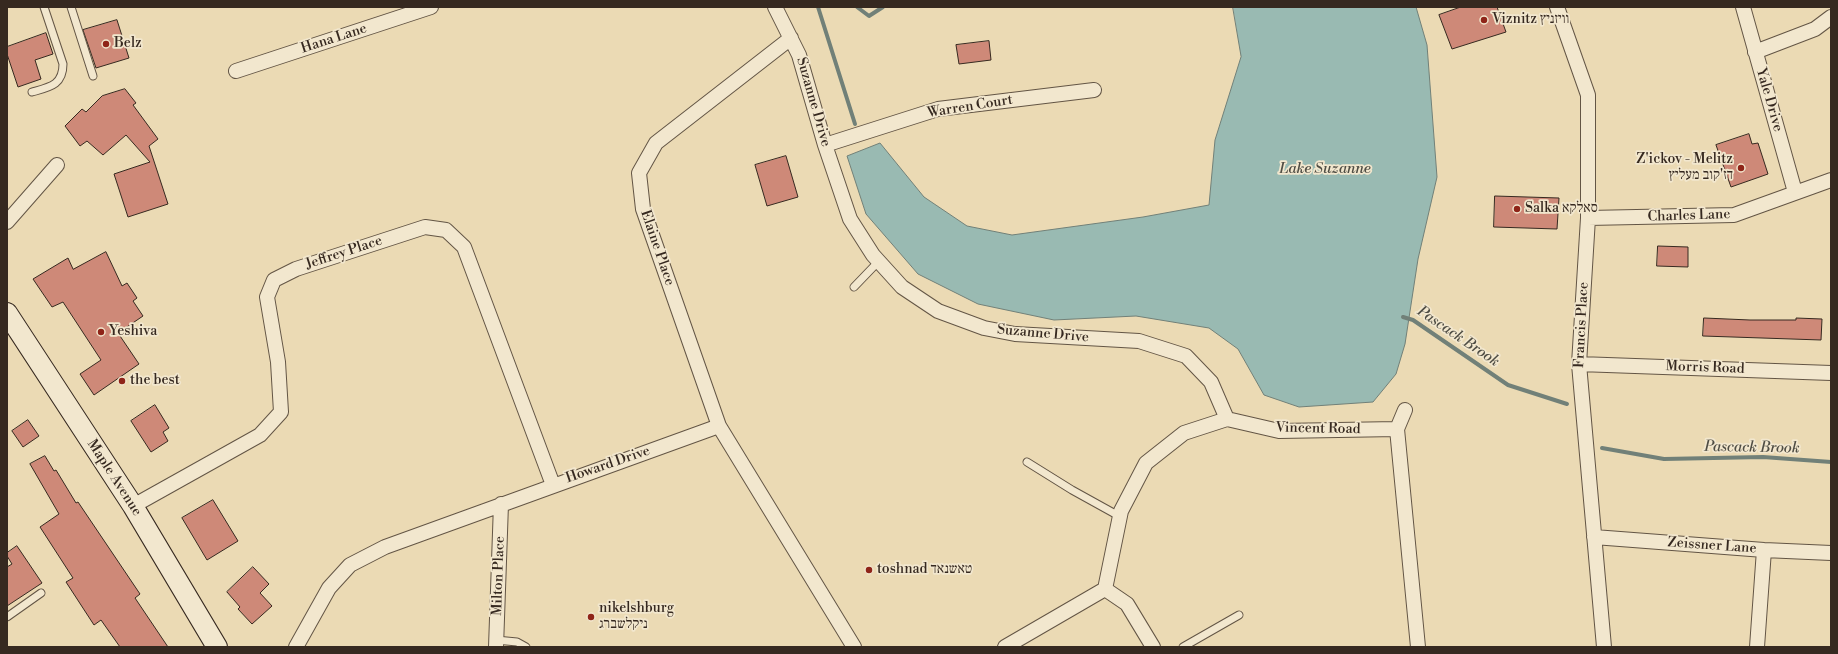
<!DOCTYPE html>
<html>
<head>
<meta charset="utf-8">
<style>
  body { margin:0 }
  #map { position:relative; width:1838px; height:654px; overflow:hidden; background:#ebdab4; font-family:"Libre Bodoni",serif }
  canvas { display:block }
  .frame { position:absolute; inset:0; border:8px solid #362920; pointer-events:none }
</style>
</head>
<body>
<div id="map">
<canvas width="1838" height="654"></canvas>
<div class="frame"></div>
</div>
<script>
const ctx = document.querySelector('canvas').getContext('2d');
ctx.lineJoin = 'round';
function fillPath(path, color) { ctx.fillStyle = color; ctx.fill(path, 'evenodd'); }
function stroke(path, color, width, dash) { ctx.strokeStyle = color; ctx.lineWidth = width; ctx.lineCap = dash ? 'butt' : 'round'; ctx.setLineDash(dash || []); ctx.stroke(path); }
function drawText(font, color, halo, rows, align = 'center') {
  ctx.font = font + ' "Libre Bodoni","Frank Ruhl Libre",serif'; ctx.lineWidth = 3.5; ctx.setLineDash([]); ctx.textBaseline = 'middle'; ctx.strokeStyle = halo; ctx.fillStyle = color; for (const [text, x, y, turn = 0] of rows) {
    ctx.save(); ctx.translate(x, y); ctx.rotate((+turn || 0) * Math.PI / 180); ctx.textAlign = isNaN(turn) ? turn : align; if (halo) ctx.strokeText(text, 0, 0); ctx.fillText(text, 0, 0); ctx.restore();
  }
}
const water = new Path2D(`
  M1233,7h183l11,38 10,132 -19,82 -13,85 -9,30 -23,28 -74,5 -35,-12 -26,-46 -29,-21 -73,-12 -82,4 -76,-16 -60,-30 -52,-60 -19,-58 33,-13 44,54 43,29 45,9 131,-18 66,-12 6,-65 26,-83z`);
fillPath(water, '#99bab2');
stroke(water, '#718078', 1);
stroke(new Path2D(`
  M818,7l37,117
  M857,7l12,9 14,-9
  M1403,317l10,3 95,65 59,19
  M1602,448l62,11 99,-2 68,5`), '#718078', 4);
const building = new Path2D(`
  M1461,7h36l9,25 -54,17 -13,-34z
  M117,20l12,38 -33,10 -13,-38z
  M46,33l7,21 -18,6 6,19 -23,8 -11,-33v-7z
  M989,41l2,19 -32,4 -3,-19z
  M125,89l11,14 -3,2 25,34 -9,7 19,58 -40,13 -14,-43 36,-12 -24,-27 -23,20 -16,-14 -7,5 -15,-20 17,-17 4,3 16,-16z
  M1749,134l3,10 6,-1 10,31 -37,13 -15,-42z
  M786,156l12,41 -31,9 -12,-41z
  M1495,196l64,2 -2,31 -63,-2z
  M1658,246l30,1v20l-31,-1z
  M106,252l16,34 5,-3 10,15 -4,3 10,15 -25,17 21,31 -45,31 -14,-21 21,-14 -38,-58 -11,5 -19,-28 35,-21 5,11z
  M1704,318l46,2h46v-2l26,1 -1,21 -118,-4z
  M155,405l14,23 -6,4 5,9 -17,11 -20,-31z
  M28,420l11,16 -16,11 -11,-16z
  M45,456l9,15 2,-1 20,33 2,-1 62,92 -5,4 33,49h-48l-19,-27 -7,5 -28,-43 7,-4 -33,-51 19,-13 -29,-50z
  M213,500l25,41 -31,19 -25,-42z
  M17,546l25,37 -35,23v-39l5,-3 -5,-8v-3z
  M253,567l16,17 -9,9 12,13 -20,18 -14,-15 2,-2 -13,-15z`);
fillPath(building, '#ce8978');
stroke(building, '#362920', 1);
const lane = new Path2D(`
  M71,7l22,69
  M32,92c18,-5 31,-7 31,-28l-19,-57
  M854,287l25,-26
  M1027,462l45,28 47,26
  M7,617l34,-24
  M496,640l21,2 9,5
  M1183,647l56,-32`);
const street = new Path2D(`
  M775,7l24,48 26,90 25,74 23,36 29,32 36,24 46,17 31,6 124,7 47,15 25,26 16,37
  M1557,7l31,88v123l-9,146 25,283
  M1743,7l52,185
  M1755,52l60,-23 16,-12
  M236,71l195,-64
  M825,145l113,-36 156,-19
  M1588,218l146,-3 97,-35
  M7,222l50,-57
  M1579,364l252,9
  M719,426l-76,-217 -4,-36 17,-30 135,-105
  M1397,429l8,-19
  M133,506l127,-71 21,-23 -3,-50 -11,-65 7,-17 22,-11 129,-42 21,3 18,17 89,238
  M1594,537l170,13 67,3
  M1105,589l16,-78 25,-48 38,-30 43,-14 52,12 118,-2 21,218
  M1105,589l22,15 26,43
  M296,647l33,-59 21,-23 35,-18 334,-121 135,221
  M496,647l5,-143
  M1005,647l100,-58
  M1757,647l7,-97`);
const secondary = new Path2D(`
  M7,313l126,193 84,141`);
stroke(lane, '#635545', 9);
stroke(street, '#635545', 16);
stroke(secondary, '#362920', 22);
stroke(lane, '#f2e7ce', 7);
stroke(street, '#f2e7ce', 14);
stroke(secondary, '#f2e7ce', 20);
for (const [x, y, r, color] of [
  [1484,20,4,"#8f2418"],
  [106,44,4,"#8f2418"],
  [1741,168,4,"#8f2418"],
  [1517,209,4,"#8f2418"],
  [101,332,4,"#8f2418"],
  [122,381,4,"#8f2418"],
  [869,570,4,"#8f2418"],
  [591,617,4,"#8f2418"]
]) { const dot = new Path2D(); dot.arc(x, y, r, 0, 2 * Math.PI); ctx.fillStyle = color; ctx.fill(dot); stroke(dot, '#f2e7ce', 1.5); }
drawText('14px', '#362920', '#f2e7ce', [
  ["Viznitz וויזניץ",1492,20],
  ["Belz",114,44],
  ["Z'ickov - Melitz",1733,160,"right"],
  ["דז'קוב מעליץ",1733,176,"right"],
  ["Salka סאלקא",1525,209],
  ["Yeshiva",109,332],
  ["the best",130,381],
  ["toshnad טאשנאד",877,570],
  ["nikelshburg",599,609],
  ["ניקלשברג",599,625]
], 'left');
drawText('14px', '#362920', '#f2e7ce', [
  ["Hana Lane",334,39,-18],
  ["Yale Drive",1769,100,74],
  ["Suzanne Drive",813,102,74],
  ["Warren Court",970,107,-9],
  ["Charles Lane",1689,216,-2],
  ["Elaine Place",657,248,71],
  ["Jeffrey Place",344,253,-18],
  ["Francis Place",1582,325,-87],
  ["Suzanne Drive",1043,334,5],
  ["Morris Road",1705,368,2],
  ["Vincent Road",1318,429,1],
  ["Howard Drive",608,465,-19],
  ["Maple Avenue",114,478,57],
  ["Zeissner Lane",1712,546,4],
  ["Milton Place",499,576,-88]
]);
drawText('italic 15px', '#4f4d44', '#f2e7ce', [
  ["Lake Suzanne",1325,169],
  ["Pascack Brook",1458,337,34],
  ["Pascack Brook",1752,448,1]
]);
</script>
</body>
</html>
